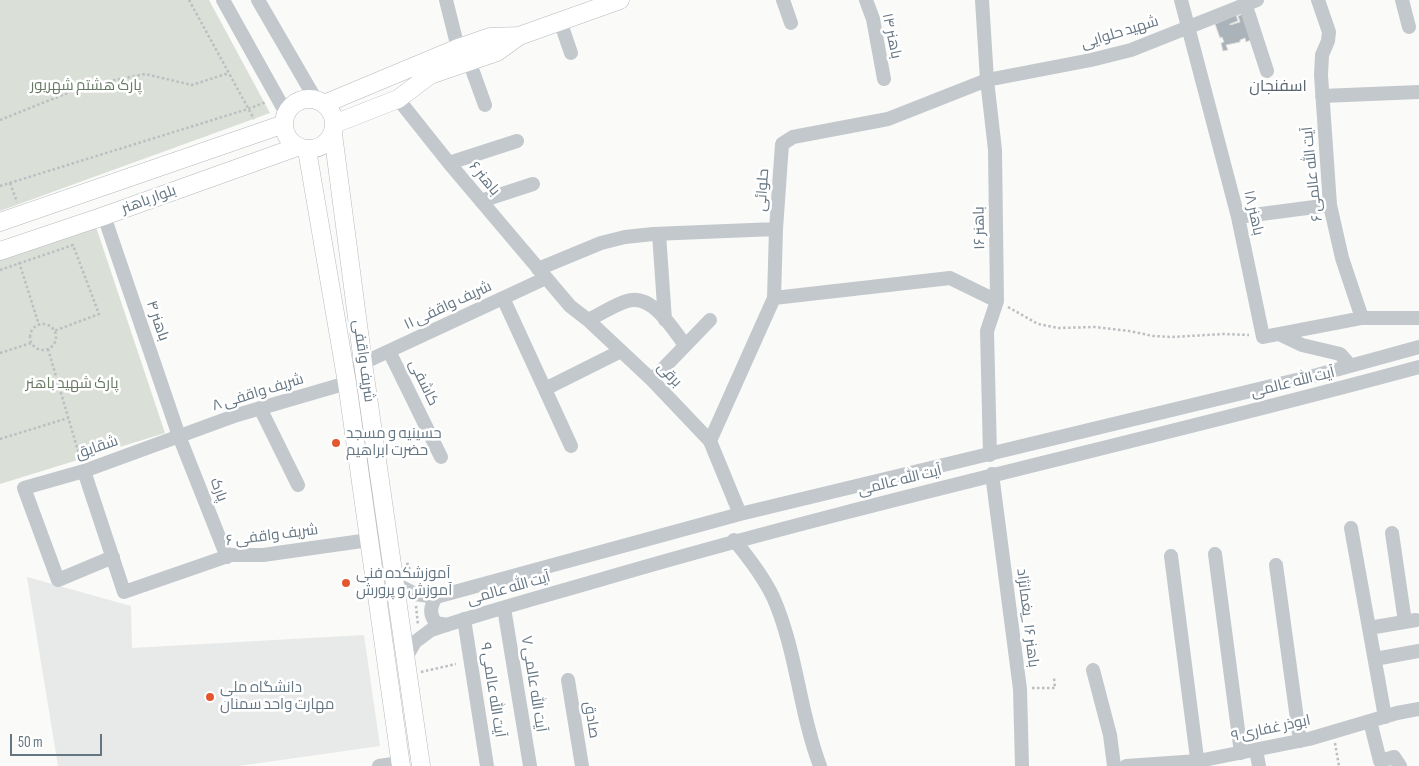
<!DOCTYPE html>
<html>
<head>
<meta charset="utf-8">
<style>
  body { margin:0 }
  #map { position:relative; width:1419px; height:766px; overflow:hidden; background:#fafaf8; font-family:"Sofia Sans Condensed",sans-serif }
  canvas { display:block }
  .scale { position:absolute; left:10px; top:734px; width:92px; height:22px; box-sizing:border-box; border:2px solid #657683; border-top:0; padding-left:6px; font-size:15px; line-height:18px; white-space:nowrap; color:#657683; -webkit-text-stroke:4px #fff; paint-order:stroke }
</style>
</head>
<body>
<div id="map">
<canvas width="1419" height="766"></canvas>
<div class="scale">50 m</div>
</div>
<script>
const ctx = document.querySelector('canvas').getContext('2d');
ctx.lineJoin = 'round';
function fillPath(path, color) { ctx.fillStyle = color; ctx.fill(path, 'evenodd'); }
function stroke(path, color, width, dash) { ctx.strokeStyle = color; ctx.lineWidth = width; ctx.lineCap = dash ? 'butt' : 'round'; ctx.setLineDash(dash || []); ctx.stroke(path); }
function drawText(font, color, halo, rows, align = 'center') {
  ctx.font = font + ' "Sofia Sans Condensed",Cairo,sans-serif'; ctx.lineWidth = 5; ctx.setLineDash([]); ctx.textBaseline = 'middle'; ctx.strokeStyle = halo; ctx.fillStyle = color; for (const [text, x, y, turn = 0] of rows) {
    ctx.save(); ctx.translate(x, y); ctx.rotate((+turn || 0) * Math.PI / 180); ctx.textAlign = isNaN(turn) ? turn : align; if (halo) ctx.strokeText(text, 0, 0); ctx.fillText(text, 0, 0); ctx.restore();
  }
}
fillPath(new Path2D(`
  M27,577l104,29 1,42 232,-13 16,111 -141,20h-181z`), '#e8e9e9');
fillPath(new Path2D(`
  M0,0h209l61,113 -270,98z
  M95,224l70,209 -165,51v-226z`), '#dadfd7');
const building = new Path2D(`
  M1244,14l9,25 -7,3 -1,-4 -5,2v2l-14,3 2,5 -5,1 -2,-8 3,-1 -2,-5 -2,1 -5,-14 21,-9 2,6 -8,3v1l10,-3 -2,-6z`);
fillPath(building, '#aab3b9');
stroke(building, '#dcdcda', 1);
const major = new Path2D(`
  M284 124a25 25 0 1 1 50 0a25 25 0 1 1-50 0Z
  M324,104l134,-56 32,-11 29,-1
  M334,124l64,-25 32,-24 67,-23 22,-16 101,-36
  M333,134l30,229 58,403
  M307,150l40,233 54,383
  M0,222l284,-98
  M0,251l104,-35 193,-69`);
stroke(major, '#b5babe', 19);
stroke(new Path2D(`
  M189,0l65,119
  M0,120l85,-34 60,-12 47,11 37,-12
  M10,183l7,19
  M0,186l248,-77 18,-7
  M19,262l20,63
  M0,270l73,-25 26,69 -45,17
  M1008,307l30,17 20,4 37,-1 34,4 24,5 19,1 52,-3 25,1
  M30 337a13 13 0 1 1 26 0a13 13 0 1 1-26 0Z
  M48,349l33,112
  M0,353l31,-10
  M0,439l68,-21
  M406,564h2l4,14
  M416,606l2,19
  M421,672l35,-8
  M1032,688h23l-1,-10
  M1335,743l4,23`), '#bbbfc2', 2.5, [2.5, 2.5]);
stroke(new Path2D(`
  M223,0l63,113
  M258,0l58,100
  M446,0l12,48
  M783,0l8,23
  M866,0l7,19 11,60
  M982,0l5,80 8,70 2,151 -10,30 3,124
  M1181,0l57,217 25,120 99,-19
  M1244,0l23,71
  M1318,0l11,32 -1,9 -6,14 -1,20 9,130 12,53 20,60h57
  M1402,0l7,27
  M560,21l11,32
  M469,61l16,44
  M1322,96l97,-4
  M398,99l51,64 121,143 18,14 64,60 58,61 30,73
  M449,163l68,-22
  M481,201l52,-17
  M104,216l75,220 48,121
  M1238,217l92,-12
  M659,234l6,86
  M538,269l63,-26 24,-6 28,-3 123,-5
  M503,298l68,148
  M774,298l176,-20 47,23
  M588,320c13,-6 26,-15 39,-19 25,-8 45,27 58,44
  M1279,334l23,11 38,9 10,11
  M389,351l52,106
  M363,363l183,-85
  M652,380l58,-60
  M545,389l76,-38
  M260,408l38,77
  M710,441l64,-143 2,-69 6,-85 11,-7 95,-18 99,-39 104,-20 40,-10 126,-50
  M84,471l40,121 107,-37h32l106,-15
  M992,474l28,215 2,77
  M1351,528l34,189
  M1392,533l13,89
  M734,540c15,18 29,36 39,57 24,54 26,114 47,169
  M1215,554l26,199
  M1171,556l27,210
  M113,557l-55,23 -34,-92 60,-17 153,-56 110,-32
  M1276,565l24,176
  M394,583l21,11 21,3 304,-83 577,-139 102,-28
  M436,597c-6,10 -7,17 0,26l11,2
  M504,608l26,158
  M464,619l23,147
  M1369,628l47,-8
  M405,659l10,-17 16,-12c60,-20 121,-36 182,-54 267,-78 538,-136 806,-209
  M1375,659l44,-8
  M1093,670l17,65 4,31
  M568,680l14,86
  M1370,721l10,40 14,-4 6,9
  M1256,750l3,16
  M379,766l21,-3
  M1126,766l72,-5 111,-22 88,-26 22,-4`), '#c3c8cc', 14);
stroke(major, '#fff', 18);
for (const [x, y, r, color] of [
  [336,443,5,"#e4572e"],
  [346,583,5,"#e4572e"],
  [210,697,5,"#e4572e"]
]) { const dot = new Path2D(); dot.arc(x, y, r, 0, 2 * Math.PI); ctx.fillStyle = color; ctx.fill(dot); stroke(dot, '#fff', 2); }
drawText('15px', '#657683', '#fff', [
  ["شهید حلوایی",1120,33,-17],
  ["باهنر ۱۴",891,36,78],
  ["آیت الله عالمی ۶",1313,174,-96],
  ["باهنر ۶",484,179,50],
  ["حلوائی",763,190,-86],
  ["بلوار باهنر",149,200,-20],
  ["باهنر ۱۸",1253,213,77],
  ["باهنر ۱۶",980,228,-91],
  ["شریف واقفی ۱۱",448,306,-25],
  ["باهنر ۴",157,321,71],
  ["شریف واقفی",363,361,82],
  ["برقی",669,375,46],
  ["کاشفی",423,383,64],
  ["آیت الله عالمی",1293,383,-14],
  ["شریف واقفی ۸",258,393,-17],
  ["شقایق",97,448,-19],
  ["آیت الله عالمی",900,481,-14],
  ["پارک",218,490,69],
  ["شریف واقفی ۶",272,536,-7],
  ["آیت الله عالمی",509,589,-16],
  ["باهنر ۱۶ _یغمانژاد",1027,618,83],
  ["آیت الله عالمی ۷",533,684,81],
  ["آیت الله عالمی ۹",492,690,81],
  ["صادق",591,720,81],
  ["ابوذر غفاری ۹",1271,729,-12]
]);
drawText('15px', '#687a64', '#fff', [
  ["پارک هشتم شهریور",86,86],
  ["پارک شهید باهنر",72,384]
]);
drawText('15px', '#657683', '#fff', [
  ["حسینیه و مسجد",346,434],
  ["حضرت ابراهیم",346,451],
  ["آموزشکده فنی",356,574],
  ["آموزش و پرورش",356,591],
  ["دانشگاه ملی",220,688],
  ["مهارت واحد سمنان",220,705]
], 'left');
drawText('16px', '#57646e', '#fff', [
  ["اسفنجان",1278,87]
]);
</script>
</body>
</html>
